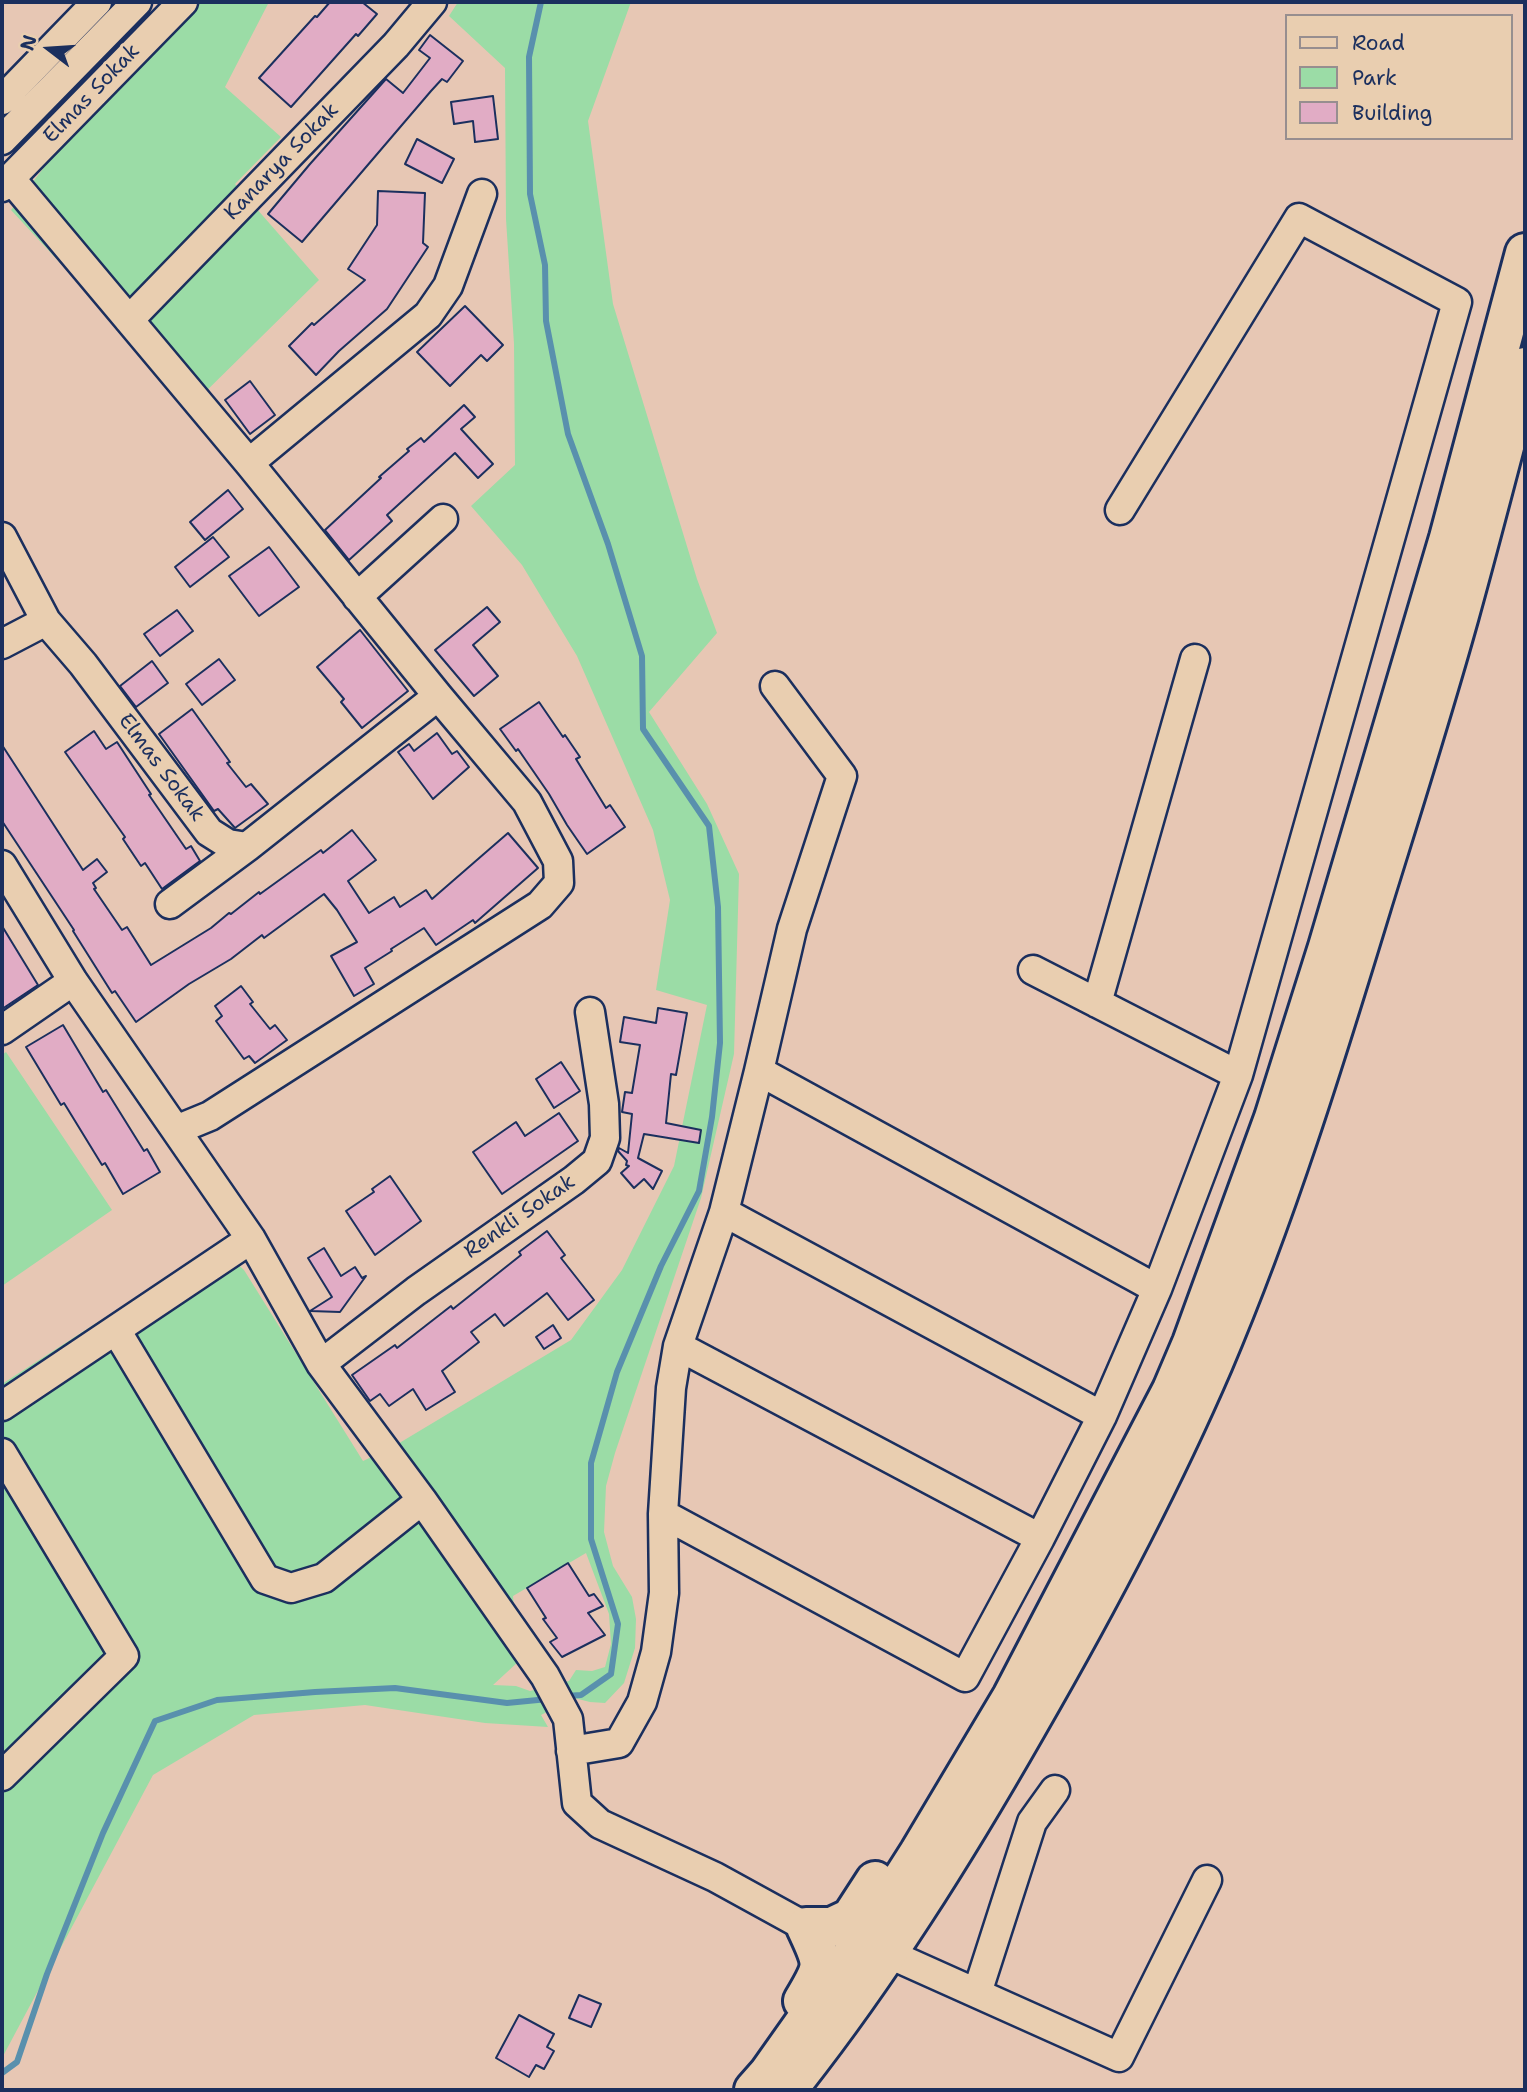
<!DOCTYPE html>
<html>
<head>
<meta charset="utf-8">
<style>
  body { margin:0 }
  #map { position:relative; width:1527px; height:2092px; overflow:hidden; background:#e7c7b4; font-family:"Shantell Sans",sans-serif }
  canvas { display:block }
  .frame { position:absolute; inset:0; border:4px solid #1b2f5e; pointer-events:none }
  .legend { position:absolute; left:1285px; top:14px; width:228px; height:126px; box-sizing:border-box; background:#e9ceb0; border:2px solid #978e8f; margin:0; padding:9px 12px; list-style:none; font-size:21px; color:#1b2f5e }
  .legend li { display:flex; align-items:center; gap:14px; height:35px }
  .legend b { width:35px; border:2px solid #978e8f }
  .north { position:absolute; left:14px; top:14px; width:70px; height:70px; -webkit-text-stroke:5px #e9ceb0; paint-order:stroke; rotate:287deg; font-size:19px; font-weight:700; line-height:28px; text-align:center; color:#1b2f5e }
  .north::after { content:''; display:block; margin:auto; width:24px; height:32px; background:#1b2f5e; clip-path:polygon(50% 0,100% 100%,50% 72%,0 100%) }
</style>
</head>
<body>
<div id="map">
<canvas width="1527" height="2092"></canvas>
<div class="frame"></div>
<ul class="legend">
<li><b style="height:9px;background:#e9ceb0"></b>Road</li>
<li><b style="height:19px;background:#9bdca6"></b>Park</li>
<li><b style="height:19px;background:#e1acc5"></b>Building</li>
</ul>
<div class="north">N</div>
</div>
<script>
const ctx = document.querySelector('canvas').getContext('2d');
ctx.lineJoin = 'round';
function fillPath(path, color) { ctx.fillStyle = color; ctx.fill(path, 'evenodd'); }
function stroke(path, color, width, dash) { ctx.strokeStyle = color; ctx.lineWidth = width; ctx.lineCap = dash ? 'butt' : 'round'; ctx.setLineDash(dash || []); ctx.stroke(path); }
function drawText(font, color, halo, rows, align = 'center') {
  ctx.font = font + ' "Shantell Sans",sans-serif'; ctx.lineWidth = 6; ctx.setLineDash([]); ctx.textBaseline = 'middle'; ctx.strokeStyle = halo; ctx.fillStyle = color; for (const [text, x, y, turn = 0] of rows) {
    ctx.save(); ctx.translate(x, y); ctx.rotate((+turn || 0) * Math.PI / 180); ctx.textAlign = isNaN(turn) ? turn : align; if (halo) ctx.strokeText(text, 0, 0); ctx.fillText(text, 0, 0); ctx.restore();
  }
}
fillPath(new Path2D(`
  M198,2h71l-44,85 56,50 -46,47 84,96 -127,125 -181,-195 76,-98z
  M458,2h173l-43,119 25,183 84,275 20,54 -68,79 58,92 32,70 -5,180 -33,144 -86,255 -9,33 -2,46 9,34 19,31 4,22 -1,29 -11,35 -19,20 -15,-1 -16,-4 -33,17 7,12 -63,-4 -120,-18 -111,10 -101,60 -151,283v-674l215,-139 27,25 119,191 28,-13 180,-108 51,-70 52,-104 33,-161 -51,-15 14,-90 -17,-70 -76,-174 -55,-91 -51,-59 44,-41 -1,-121 -8,-125 -1,-151 -56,-52zM586,1553l23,61 2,30 -6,23 -13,4 -16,-1 -7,11 -39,10 -14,-5 -23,-1 25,-23 -5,-66z
  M6,1052l106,158 -110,76v-231z`), '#9bdca6');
stroke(new Path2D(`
  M541,2l-12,55 1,137 15,71 1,56 22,113 40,110 34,112 1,73 66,97 9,81 2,136 -8,74 -13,74 -38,75 -44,106 -26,91v76l27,85 -7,50 -30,21 -15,1
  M2,2073l15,-11 30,-88 56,-141 52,-112 62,-21 98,-8 80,-4 112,15 41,-4`), '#5990ad', 6);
const building = new Path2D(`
  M330,2h32l15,12 -19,22 -2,-2 -65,73 -32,-29 56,-62 2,1z
  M430,35l33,26 -16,21 -5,-3 -11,12 -129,151 -34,-28 42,-50 76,-85 17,14 27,-35 -11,-8z
  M493,96l5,43 -23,3 -2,-21 -19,3 -3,-22z
  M417,139l37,20 -12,24 -37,-19z
  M378,191l47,2 -2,50 5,4 -41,62 -48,42 -23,24 -27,-29 23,-23 2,2 51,-45 -17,-11 29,-44z
  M465,306l38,39 -16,16 -6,-6 -31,31 -33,-34z
  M250,381l25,34 -25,19 -25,-34z
  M464,405l11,12 -14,12 32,35 -15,14 -23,-25 -68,62 5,6 -43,39 -24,-30 56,-52 -2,-1 30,-26 -2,-2 14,-11 3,4z
  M228,490l15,19 -38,31 -15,-18z
  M213,537l16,20 -39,30 -15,-20z
  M269,547l30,40 -40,29 -30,-40z
  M487,607l13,15 -27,23 25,31 -24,20 -39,-46z
  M177,610l16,21 -33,25 -16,-22z
  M360,630l48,61 -46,37 -21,-26 3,-3 -27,-32z
  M219,659l16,21 -33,25 -16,-21z
  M152,661l16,22 -32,24 -16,-21z
  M539,702l24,35 2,-2 15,22 -4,2 30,49 4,-3 15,22 -38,27 -20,-29 -18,-31 -31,-45 -2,2 -16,-22z
  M192,709l38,53 -3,1 19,24 5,-3 17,20 -33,24 -17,-19 -4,2 -55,-77z
  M94,731l12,18 11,-7 34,52 -2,1 37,54 5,-3 9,15 -38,28 -17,-26 -4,3 -18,-27 2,-2 -60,-85z
  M437,733l15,21 5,-3 12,16 -36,32 -35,-47 11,-8 5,7z
  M2,745l81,125 14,-11 10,13 -14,11 3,5 -2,1 28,41 5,-3 24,38 60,-37 18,-15 2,1 28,-22 1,2 61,-44 2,3 29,-23 24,30 -28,21 21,32 25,-16 6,10 26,-17 6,9 76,-66 30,35 -63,55 -2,-3 -37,25 -12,-17 -33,21 1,2 -27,17 9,16 -20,12 -23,-40 26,-14 -20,-32 -13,-16 -60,44 -2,-3 -31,24 -42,25 -53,38 -21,-31 -3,2 -39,-62 1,-1 -72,-109z
  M2,926l36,59 -36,24z
  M241,986l12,16 -3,2 20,25 5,-4 12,15 -32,23 -6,-7 -5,3 -28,-38 6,-5 -7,-10z
  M658,1008l29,5 -11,62 -5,-1 -5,49 35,7 -2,13 -55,-9 -6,24 24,13 -9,18 -9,-10 -10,9 -13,-15 8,-7 -3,-1 1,-4 -9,-10 1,-3 9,5 4,-39 -10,-2 3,-20 7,1 8,-48 -20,-3 4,-25 32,6z
  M63,1025l40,67 3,-2 38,61 3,-2 13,23 -37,22 -18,-31 -3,2 -38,-62 -3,2 -35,-58z
  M561,1062l19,29 -26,17 -18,-29z
  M559,1113l19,28 -76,53 -29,-42 43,-30 9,14z
  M390,1176l31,45 -46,34 -29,-44 28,-19 -2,-3z
  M547,1231l18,24 -4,3 33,42 -26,20 -21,-27 -43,33 -9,-12 -24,18 8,10 -37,29 13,21 -29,18 -13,-21 -24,17 -9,-12 -10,7 -18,-26 43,-30 2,3 54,-42 2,3 68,-54 -2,-3z
  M324,1248l17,28 14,-9 7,11 4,-2 -26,36 -30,-1 22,-14 -24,-39z
  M553,1325l8,13 -17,11 -8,-12z
  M568,1563l21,33 5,-2 9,12 -15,7 17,22 -43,22 -12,-15 7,-4 -14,-19 3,-1 -19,-30z
  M579,1995l22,9 -10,23 -22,-9z
  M519,2015l35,19 -7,13 7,4 -10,18 -8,-4 -7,12 -33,-19z`);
fillPath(building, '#e1acc5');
stroke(building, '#1b2f5e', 2);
const minor = new Path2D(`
  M2,100l95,-98
  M2,140l135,-138
  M10,178l239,285 189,233 89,106 31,59 1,22 -19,22 -330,211 -34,14
  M2,187l181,-185
  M129,320l267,-275 36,-43
  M249,463l179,-148 20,-29 34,-92
  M1120,510l179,-292 158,84 -219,773 -81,214
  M2,537l44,84 37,43 126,168 19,12 19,3
  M357,597l86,-78
  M2,644l44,-23
  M2,865l71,116 178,258 70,125 101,136 123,176 23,43 9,84 23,21 115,53 91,50
  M170,904l77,-57 191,-151
  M1033,970l205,105
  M1097,1003l98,-344
  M2,1030l71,-49
  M759,1071l33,-142 50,-153 -67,-90
  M116,1330l149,249 26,9 33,-10 98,-78
  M678,1346l362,192 62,-122 55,-127 -398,-218 -35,141
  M321,1364l95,-73 158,-111 23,-19 8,-23 -1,-34 -14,-92
  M2,1406l249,-167
  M2,1453l122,203 -122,120
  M663,1514l302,163 75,-139
  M571,1751l48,-8 23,-41 14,-50 8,-59 -1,-79 8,-126 7,-42 46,-134 378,204
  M887,1953l232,104 88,-177
  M977,1993l55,-171 23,-32`);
const highway = new Path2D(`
  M803,2001c22,-37 21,-35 3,-74h26l19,-9 24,-37
  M754,2090l15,-17 101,-143 49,-77 93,-156 160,-307 20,-47 82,-225 54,-171 121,-409 76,-285
  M787,2090c90,-113 168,-238 240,-364 68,-118 132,-238 186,-363 63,-148 111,-303 158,-457 30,-97 61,-194 88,-291 23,-83 44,-165 66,-248`);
stroke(minor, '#1b2f5e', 33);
stroke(highway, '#1b2f5e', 44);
stroke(minor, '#e9ceb0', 28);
stroke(highway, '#e9ceb0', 38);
drawText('21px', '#1b2f5e', '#e9ceb0', [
  ["Elmas Sokak",92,94,-46],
  ["Kanarya Sokak",282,162,-46],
  ["Elmas Sokak",161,768,53],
  ["Renkli Sokak",520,1217,-35]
]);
</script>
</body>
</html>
